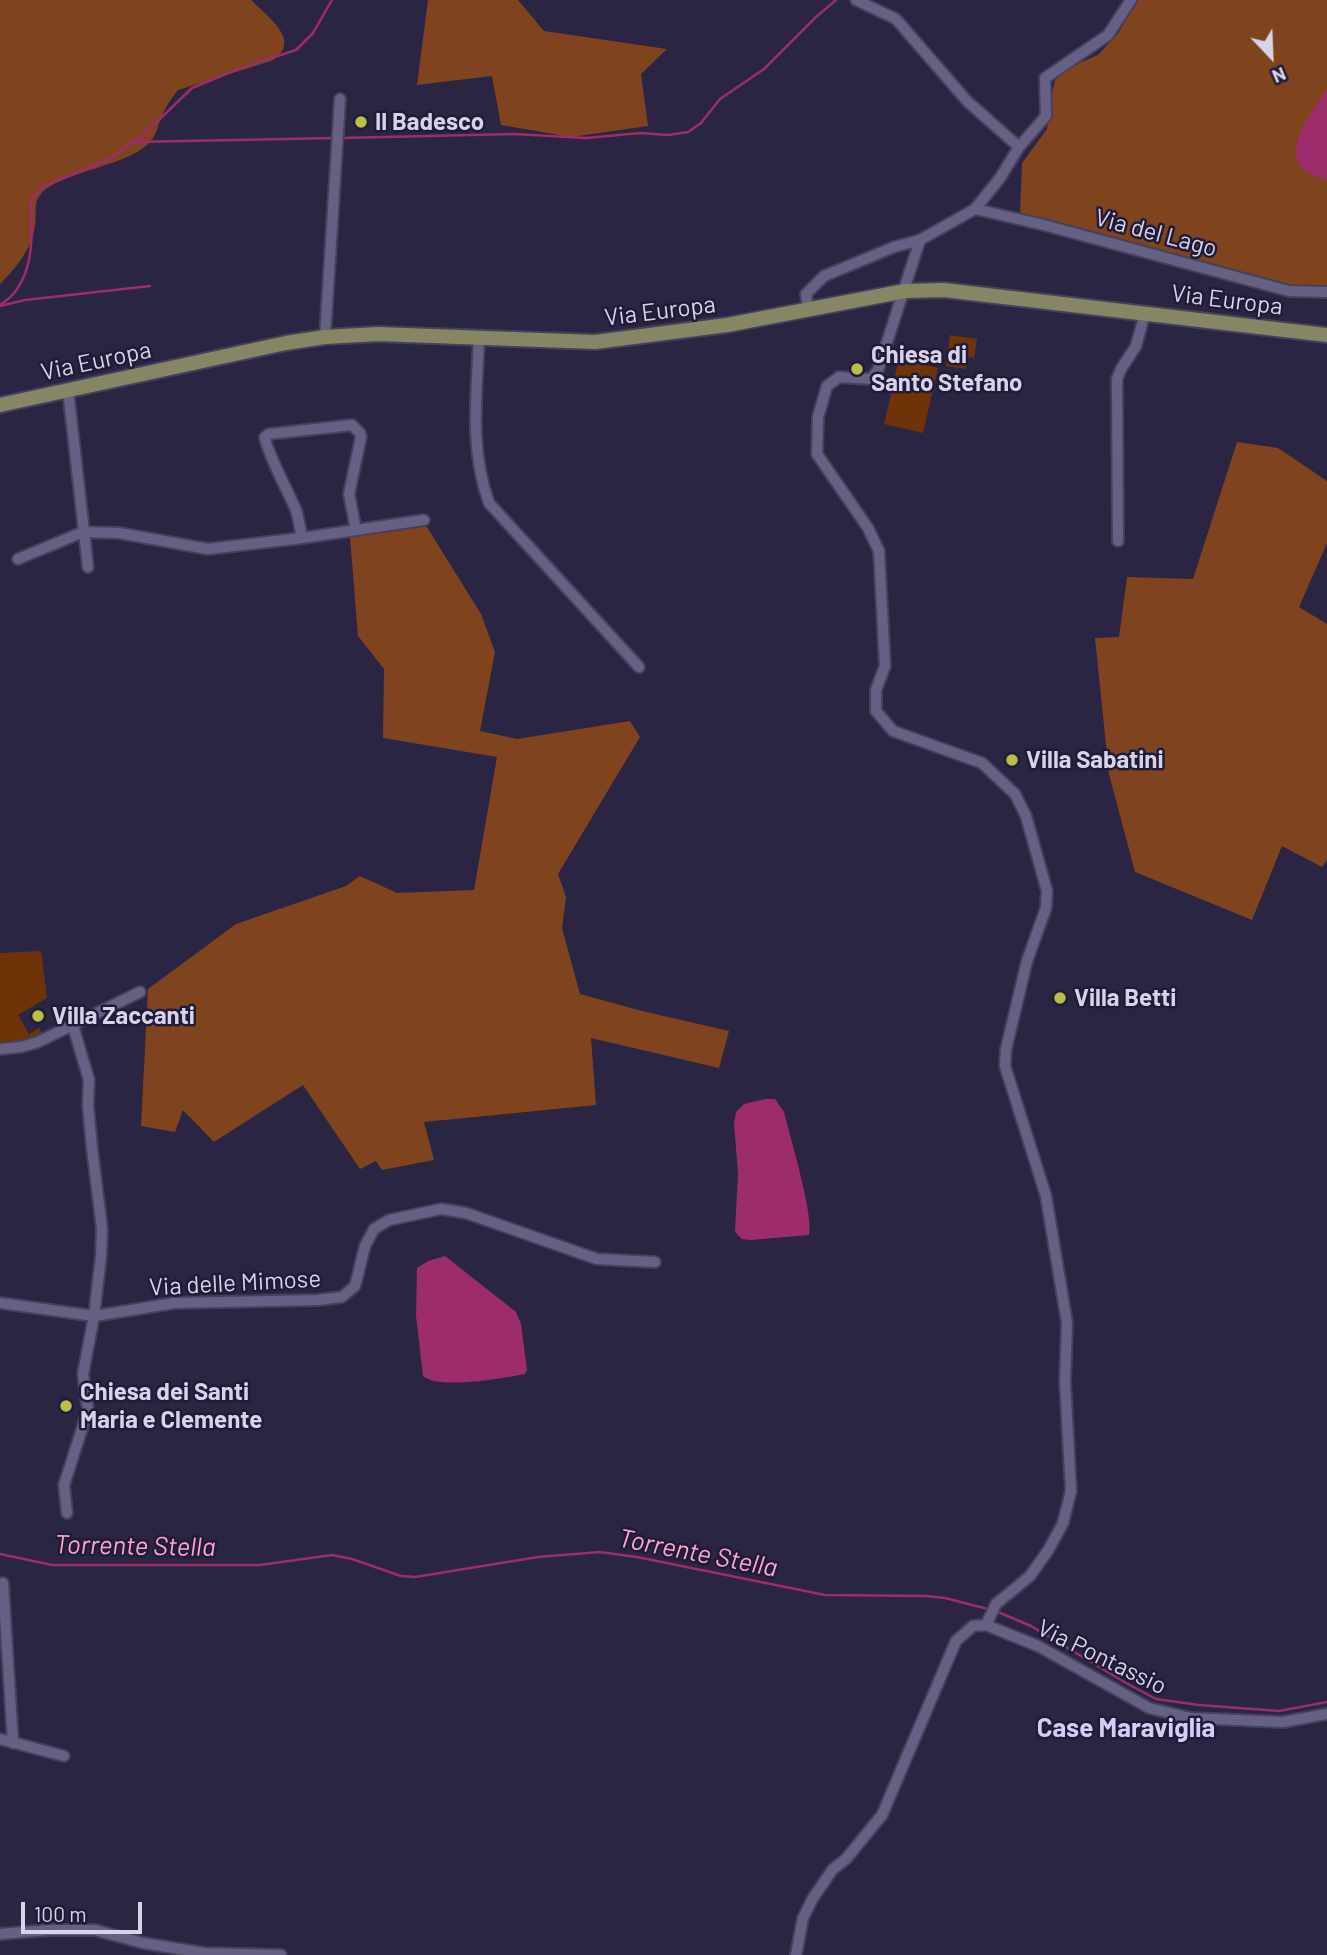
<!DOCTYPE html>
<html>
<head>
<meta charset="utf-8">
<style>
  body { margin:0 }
  #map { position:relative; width:1327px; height:1955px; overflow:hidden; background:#2a2543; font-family:Barlow,sans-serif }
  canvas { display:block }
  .north { position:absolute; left:1236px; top:21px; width:70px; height:70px; -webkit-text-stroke:5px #211b39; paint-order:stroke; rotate:157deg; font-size:19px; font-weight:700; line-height:28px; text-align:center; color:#d6d4e8 }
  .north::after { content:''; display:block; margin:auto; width:24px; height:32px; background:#d6d4e8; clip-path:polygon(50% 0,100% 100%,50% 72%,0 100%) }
  .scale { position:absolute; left:21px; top:1902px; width:121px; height:32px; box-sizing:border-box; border:4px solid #d6d4e8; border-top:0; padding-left:9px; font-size:21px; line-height:24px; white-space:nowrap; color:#d6d4e8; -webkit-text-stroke:5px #211b39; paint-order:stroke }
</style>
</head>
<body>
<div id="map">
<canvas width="1327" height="1955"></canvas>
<div class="north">N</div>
<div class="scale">100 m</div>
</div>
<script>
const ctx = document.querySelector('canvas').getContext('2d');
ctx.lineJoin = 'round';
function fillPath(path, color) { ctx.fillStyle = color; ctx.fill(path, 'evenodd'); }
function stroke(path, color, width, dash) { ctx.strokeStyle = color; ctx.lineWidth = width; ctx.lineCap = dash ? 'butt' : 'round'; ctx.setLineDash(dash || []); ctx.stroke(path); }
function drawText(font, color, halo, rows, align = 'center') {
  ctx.font = font + ' Barlow,sans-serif'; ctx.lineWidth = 5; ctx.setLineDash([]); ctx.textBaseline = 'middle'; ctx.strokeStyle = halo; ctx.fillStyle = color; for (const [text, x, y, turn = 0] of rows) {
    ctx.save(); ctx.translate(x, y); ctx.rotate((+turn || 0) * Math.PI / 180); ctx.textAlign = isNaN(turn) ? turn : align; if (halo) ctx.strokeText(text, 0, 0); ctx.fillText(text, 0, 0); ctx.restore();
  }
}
fillPath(new Path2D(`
  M950,335l27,4 -3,19 -6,-1 -2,12 -20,-3z
  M899,359l39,9 -15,65 -39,-9z
  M41,951l6,47 -29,17 11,19 10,-6 4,8 -17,8 -26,1v-92z`), '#6e3407');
fillPath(new Path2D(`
  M0,0h251c17,17 53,42 20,61l-93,29c-6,7 -11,15 -15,23 -4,8 -6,22 -13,29 -23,25 -92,30 -110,53 -7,9 -3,21 -5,31 -4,24 -18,41 -35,58z
  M428,0h90l26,31 123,18 -26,25 7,52 -77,11 -70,-12 -9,-49 -75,9z
  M1137,0h190v287h-34l-273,-73 2,-51 25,-34 3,-28 7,-29 41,-17 21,-23z
  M1237,442l41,6 49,33v62l-28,64 28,17v236l-5,7 -40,-21 -30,74 -117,-48 -26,-98 -14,-136 24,-1 8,-60 66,2z
  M425,524l56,90 14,38 -15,79 37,8 113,-18 10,16 -82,137 8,23 -4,31 18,66 62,17 87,20 -10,37 -128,-30 5,67 -172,17 10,38 -52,10 -6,-9 -16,8 -57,-84 -89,57 -31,-32 -8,22 -34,-6 7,-137 88,-65 110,-38 14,-10 37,17 77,-3 23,-133 -114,-19 1,-69 -26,-33 -8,-99z`), '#7f441e');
fillPath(new Path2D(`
  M1327,90v89c-6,-2 -16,-4 -21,-8 -27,-21 9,-63 21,-81z
  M765,1099h10l9,13c6,25 30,103 25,123l-58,5 -9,-1 -7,-7 3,-58 -4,-51 2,-11 8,-8z
  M445,1256l71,56 5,12 6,46 -2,4c-21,4 -86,16 -102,2l-7,-60 1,-48 11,-7z`), '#9d2d6a');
stroke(new Path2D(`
  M342,138l172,-4 72,4 54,-5 28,2 20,-3 13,-9 19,-24 44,-30 52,-52 20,-17
  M133,142l202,-4
  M0,305c35,-21 33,-70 31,-105l11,-13 65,-27 34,-23 51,-49 46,-19 58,-19 17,-17 19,-33
  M0,306l25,-6 125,-14
  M0,1554l52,11h208l72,-10 20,4 49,17 14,1 123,-20 62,-5 37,5 188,38 101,1 19,2 43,11
  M998,1612l33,14 95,57 30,16 43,6 80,6 48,-9`), '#9d2d6a', 2.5);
const minor = new Path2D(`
  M856,0l40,19 71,82 52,46
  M975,209l69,16 245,66 38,1
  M920,240l-42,130 -7,9 -32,-2 -12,9 -9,31 -1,37 51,74 11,23 6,115 -9,24v21l17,20 89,32 33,31 11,22 21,75 -1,17 -19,53 -21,88 -1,17 41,130 21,127 -2,58 6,110 -8,32 -14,26 -19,27 -34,28 -10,21
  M808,311l-2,-17 18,-18 70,-29 26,-7 55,-31 25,-31 19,-31 27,-31 -1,-38 63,-43 23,-35
  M325,337l15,-238
  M479,337c-2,57 -10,111 10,166l150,164
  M68,390l20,177
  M356,530l68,-10
  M1118,541l-1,-162 4,-10 15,-23 9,-33
  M18,559l65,-27 36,1 89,16 94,-11c-2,-9 -3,-19 -6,-28 -6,-14 -31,-62 -31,-73l4,-3 83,-9 8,8 1,4 -12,57 7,36 -54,8
  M0,1049l21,-2 17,-5 102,-50
  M0,1303l94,13 7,-60 1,-27 -10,-81 -4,-43 1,-25 -16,-54
  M67,1513l-3,-28 24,-75 -5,-36 11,-58 81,-13 142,-3 25,-3 13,-11 10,-40 9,-17 15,-9 52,-11 25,4 131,46 58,3
  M3,1583l10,160
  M0,1739l64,17
  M0,1934l49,-4h46l48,13 61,10 77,2
  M796,1955l7,-37 10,-20 20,-29 13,-10 36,-44 74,-174 17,-15 13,-1 52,21 111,62 42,10 92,4 44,-8`);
const major = new Path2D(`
  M0,405l286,-62 39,-6 53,-3 217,8 132,-17 178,-34 39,-1 383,45`);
stroke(minor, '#46415b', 14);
stroke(major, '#46415b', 18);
stroke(minor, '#666184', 10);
stroke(major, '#868664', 14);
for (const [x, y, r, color] of [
  [361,122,7,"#bbc044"],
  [857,369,7,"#bbc044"],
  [1012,760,7,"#bbc044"],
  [1060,998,7,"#bbc044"],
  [38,1016,7,"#bbc044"],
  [66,1406,7,"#bbc044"]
]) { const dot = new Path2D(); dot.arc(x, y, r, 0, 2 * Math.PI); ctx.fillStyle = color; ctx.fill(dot); stroke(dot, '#211b39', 2.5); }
drawText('bold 24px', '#d6d4e8', '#211b39', [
  ["Il Badesco",375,122],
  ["Chiesa di",871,355],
  ["Santo Stefano",871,383],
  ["Villa Sabatini",1026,760],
  ["Villa Betti",1074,998],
  ["Villa Zaccanti",52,1016],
  ["Chiesa dei Santi",80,1392],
  ["Maria e Clemente",80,1420]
], 'left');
drawText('24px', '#d6d4e8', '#211b39', [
  ["Via del Lago",1156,233,15],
  ["Via Europa",1227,300,7],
  ["Via Europa",660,311,-7],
  ["Via Europa",96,361,-12],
  ["Via delle Mimose",235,1283,-3],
  ["Via Pontassio",1102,1657,26]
]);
drawText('italic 26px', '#fda6cd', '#211b39', [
  ["Torrente Stella",135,1546,1],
  ["Torrente Stella",698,1553,11]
]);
drawText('bold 26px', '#d3cef6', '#211b39', [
  ["Case Maraviglia",1126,1728]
]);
</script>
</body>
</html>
